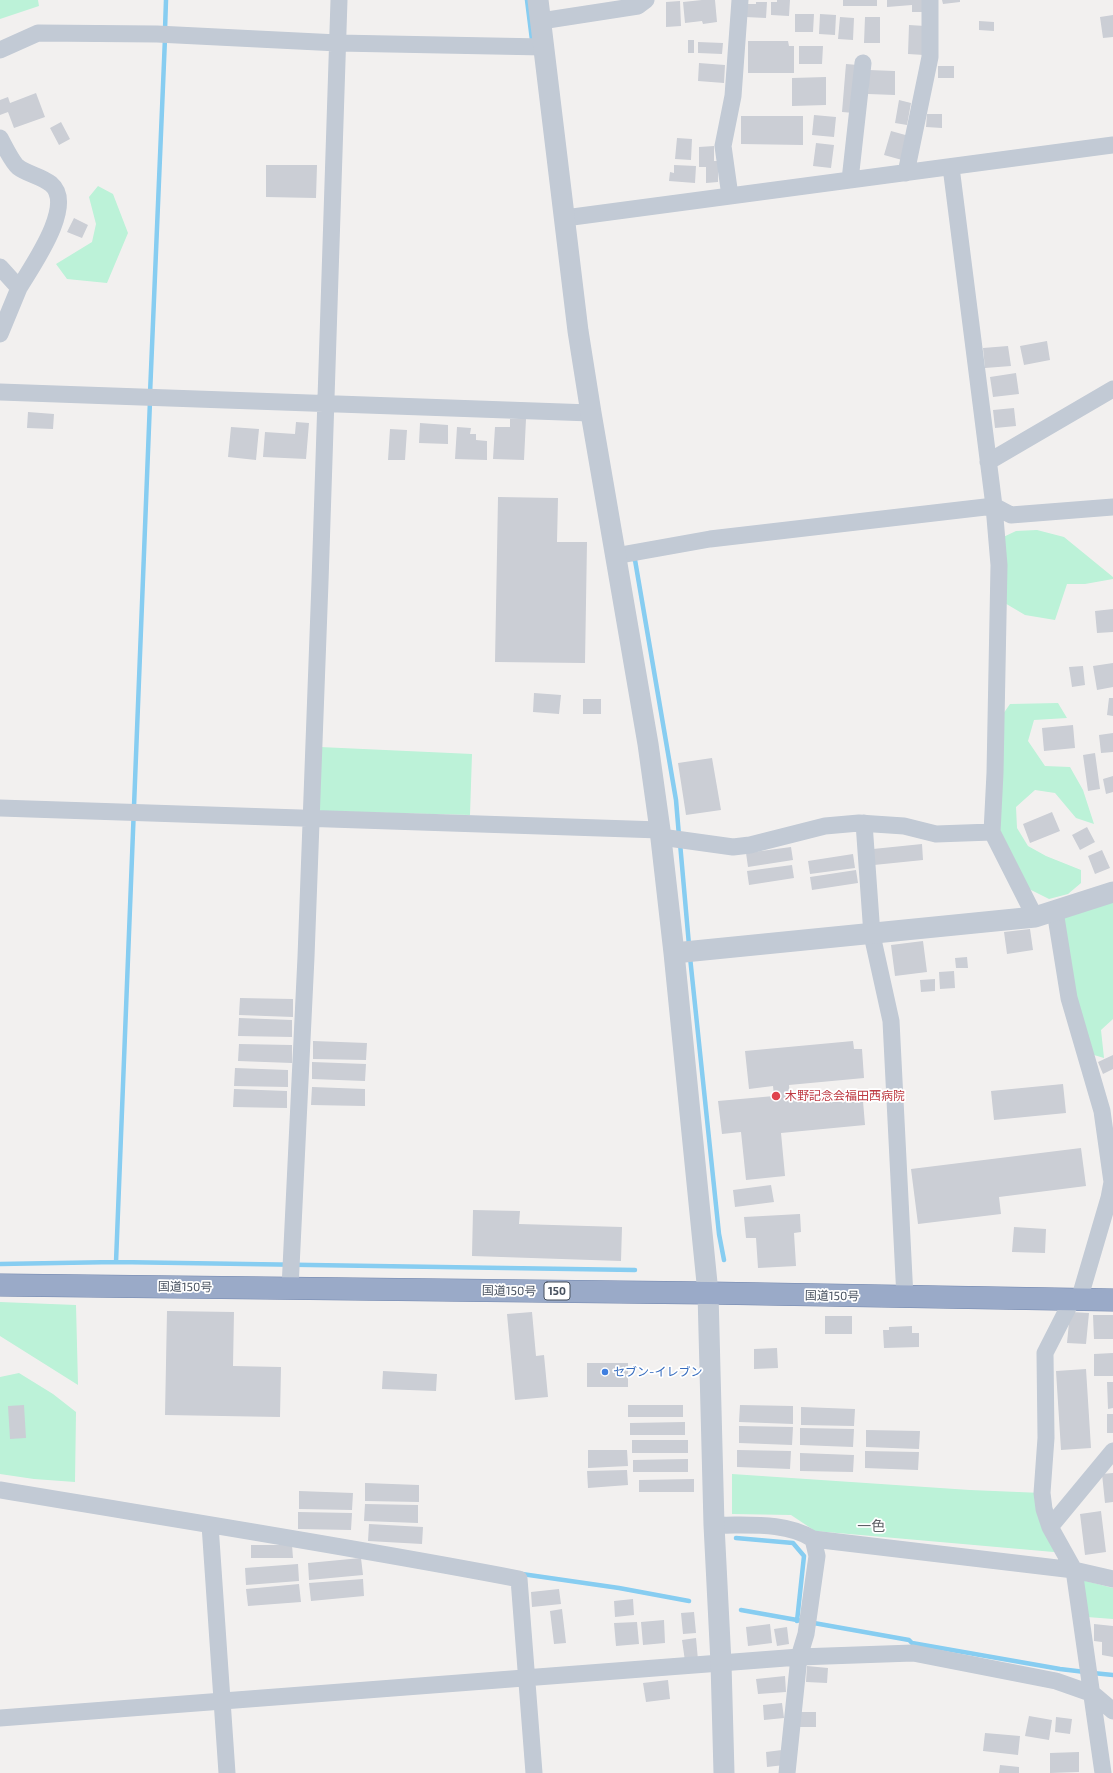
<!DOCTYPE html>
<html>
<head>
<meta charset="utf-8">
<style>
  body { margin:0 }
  canvas { display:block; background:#f2f0ef }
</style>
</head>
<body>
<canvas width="1113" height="1773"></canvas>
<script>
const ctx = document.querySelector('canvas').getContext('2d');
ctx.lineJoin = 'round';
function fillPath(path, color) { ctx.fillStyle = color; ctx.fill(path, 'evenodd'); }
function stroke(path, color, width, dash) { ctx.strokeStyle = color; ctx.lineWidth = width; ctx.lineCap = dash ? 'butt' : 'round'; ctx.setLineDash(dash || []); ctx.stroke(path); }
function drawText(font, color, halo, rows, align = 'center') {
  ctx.font = font + ' "Exo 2","Noto Sans JP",sans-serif'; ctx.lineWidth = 3.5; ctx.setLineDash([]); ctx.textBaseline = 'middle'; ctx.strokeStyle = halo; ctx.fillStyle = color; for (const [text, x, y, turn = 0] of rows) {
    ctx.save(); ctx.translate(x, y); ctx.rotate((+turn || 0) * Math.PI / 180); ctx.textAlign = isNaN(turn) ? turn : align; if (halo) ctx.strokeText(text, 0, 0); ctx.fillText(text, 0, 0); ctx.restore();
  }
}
fillPath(new Path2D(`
  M0,0h38l1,6 -39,13z
  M98,186l15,8 15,39 -21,50 -40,-4 -11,-15 36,-22 4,-18 -7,-27z
  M1037,530l27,7 49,40v2l-28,5h-18l-12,36 -30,-5 -27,-16 -1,-59 19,-9z
  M1058,703l9,15 -33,2 -6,21 17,25 25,1 13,23 11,34 -18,-6 -21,-25 -20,-3 -19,17 1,21 11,18 18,10 35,14v13l-13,11 -19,5 -32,-16 -25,-51 4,-108 14,-20z
  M320,747l152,7 -2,61 -152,-4z
  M1113,892v127l-12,11 3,28 -20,-6 -22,-143z
  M0,1302l76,3 2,80 -78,-49z
  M19,1373l34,21 23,18 -1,70 -41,-3 -34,-5v-97z
  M732,1474l238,16 72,3 23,60 -250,-22 -24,-16 -59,-1z
  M1082,1580l31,8v31l-26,-2z`), '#bcf2d8');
stroke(new Path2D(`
  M527,0l5,40
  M165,30l1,-30
  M150,394l15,-356
  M631,558l4,2 41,240 3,36
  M680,843l9,102
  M690,957l29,277 5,26
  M116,1262l34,-861
  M0,1264l116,-2 519,8
  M736,1538l57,5 11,13 -7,65
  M522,1574l97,14 70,13
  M741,1610l168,30 3,3 148,26 25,3
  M1093,1673l20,2`), '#87cdf1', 4.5);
fillPath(new Path2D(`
  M702,0h13l2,22 -14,2 -1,-3 -17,2 -2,-21z
  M777,0h13l-1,16 -18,-1v-13h6z
  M843,0h34v6h-34z
  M887,0h35v12h-10v-7l-25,2z
  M942,0h18v2l-17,2z
  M680,1l1,25 -15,1v-25z
  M756,2h11l-1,16 -21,-1v-13h11z
  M795,14h19l-1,18h-18z
  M820,14l16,1 -1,20 -16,-1z
  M1113,15v22l-10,1 -3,-21z
  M840,17l14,1 -1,22 -15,-1z
  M865,17h15v26h-16z
  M979,21l15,1v9l-15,-1z
  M909,25l16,1 -1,29 -16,-1z
  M688,40h6v13h-6z
  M748,41h40l1,5h5v27h-46z
  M698,42l25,1 -1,11 -24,-1z
  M799,46h24l-1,18h-23z
  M699,63l26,2 -1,18 -26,-2z
  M846,64l12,1 -4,48 -12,-1z
  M938,66h16v12h-16z
  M869,70l26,1v24l-27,-1z
  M826,77v28l-34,1v-28z
  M36,93l9,24 -31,11 -6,-16 -8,3v-15l8,-3 2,6z
  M899,100l12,3 -4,22 -12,-2z
  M927,114h15v14l-16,-1z
  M814,115l22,2 -2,20 -22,-2z
  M741,116h62v29l-62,-1z
  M61,122l9,17 -11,6 -9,-17z
  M891,131l18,5 -7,24 -18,-5z
  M677,138l15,1 -1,21 -16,-1z
  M816,143l18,2 -3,23 -18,-2z
  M714,146v15h4v21l-12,1v-16h-7v-20z
  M266,165h51l-1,33 -50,-1z
  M674,165l22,1 -1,17 -26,-2 1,-9 4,1z
  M74,218l14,7 -6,13 -15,-6z
  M1047,341l3,19 -26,5 -4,-19z
  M1008,346l3,20 -26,2 -2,-20z
  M1016,373l3,21 -26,3 -3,-20z
  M1014,408l2,18 -21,2 -2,-18z
  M28,412l26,2 -1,15 -26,-1z
  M510,419h16l-2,41 -31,-1 2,-32h15z
  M296,422l13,1 -3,36 -43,-2 2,-25 30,2z
  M420,423l28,2v19l-29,-1z
  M231,427l28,2 -3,31 -28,-3z
  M457,427l14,1 -1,6h6v6l11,1v19l-32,-1z
  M390,429l17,1 -2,30h-17z
  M498,497l60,1 -1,44h30l-2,121 -90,-1z
  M1113,609v23l-16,1 -2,-22z
  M1113,663v24l-16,3 -4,-24z
  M1083,666l2,19 -13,2 -3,-20z
  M534,693l27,2 -2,19 -26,-2z
  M1109,698h4v18l-6,-1z
  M583,699h18v15h-18z
  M1073,725l2,23 -31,3 -2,-23z
  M1113,733v19l-12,1 -2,-18z
  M1095,753l5,36 -12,2 -5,-36z
  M712,758l9,52 -35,5 -8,-52z
  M1113,776v16l-7,2 -3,-15z
  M1052,812l8,19 -30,12 -7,-19z
  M1087,827l8,15 -15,8 -8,-15z
  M922,844l1,16 -49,5 -1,-16z
  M791,847l2,13 -45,7 -2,-14z
  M1102,850l8,18 -15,6 -7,-18z
  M853,854l2,14 -45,6 -2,-13z
  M792,865l2,13 -45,7 -2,-14z
  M856,870l2,13 -46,7 -2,-13z
  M1030,929l3,21 -26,4 -3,-22z
  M923,941l4,31 -32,4 -4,-31z
  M967,957l1,11h-12l-1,-10z
  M954,971l1,17 -15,1 -1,-17z
  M935,979v12l-14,1 -1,-12z
  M240,998l53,1v18l-54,-2z
  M239,1018l53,2v17l-54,-1z
  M313,1041l54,2 -1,17 -53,-1z
  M853,1041l1,8h8l2,29 -75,7 1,12 72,-8 3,36 -84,8 4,43 -39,4 -5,-48 -19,2 -4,-33 56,-5 -1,-10 -24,3 -4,-38z
  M239,1044l53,1v18l-54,-2z
  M1113,1055v14l-10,5 -5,-12z
  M312,1062l54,2 -1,17 -53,-2z
  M235,1068l53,2v17l-54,-1z
  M1063,1084l3,29 -72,7 -3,-29z
  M312,1087l53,2v17l-54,-1z
  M234,1089l53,2v17l-54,-1z
  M1081,1148l5,38 -87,11 2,17 -83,10 -7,-55z
  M771,1185l3,17 -39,5 -2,-17z
  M473,1210l47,1 -1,13 103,3 -1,34 -149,-5z
  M800,1214l1,18 -7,1 2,33 -38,2 -2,-30h-10l-2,-21z
  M1014,1227l32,2 -1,24 -33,-1z
  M167,1311l67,1 -1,54 48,1 -1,50 -115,-2z
  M532,1312l4,44 8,-1 4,42 -33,3 -8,-86z
  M1070,1312l19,1 -3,31 -19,-1z
  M1093,1315h20v24h-19z
  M825,1316h27v18h-27z
  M912,1326v7h7v14l-35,1 -1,-18h6v-3z
  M777,1348l1,20 -24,1v-20z
  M1113,1353v23h-19v-22z
  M587,1363h41v24h-41z
  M1086,1369l5,79 -30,2 -5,-79z
  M383,1371l54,3 -1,17 -54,-2z
  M1107,1382h6v26l-5,1z
  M24,1405l2,33 -16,1 -2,-33z
  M628,1405h55v12h-55z
  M740,1405l53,1v18l-54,-2z
  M801,1407l54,2 -1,17 -53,-1z
  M1107,1414h6v19h-6z
  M685,1422v13h-55v-12z
  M739,1426l54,1 -1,18 -53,-2z
  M800,1428l54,1 -1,18 -53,-2z
  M866,1430l54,1 -1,18 -53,-2z
  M632,1440h56v13h-56z
  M588,1450h39l1,16 -40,2z
  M737,1450l54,1 -1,18 -53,-2z
  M865,1451l54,1 -1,18 -53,-2z
  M800,1453l54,2 -1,17 -53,-1z
  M688,1459v13h-55v-12z
  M627,1470l1,15 -40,3 -1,-17z
  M1113,1473v29l-8,1 -3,-29z
  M694,1479v13h-55v-12z
  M365,1483l54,2v17l-54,-1z
  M299,1491l54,2 -1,17 -53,-1z
  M365,1504l53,1v18l-54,-2z
  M1101,1511l5,41 -21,3 -5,-41z
  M298,1512l54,1 -1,17 -53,-1z
  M369,1524l54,3 -1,17 -54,-3z
  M251,1545h41l1,13h-42z
  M361,1558l2,17 -54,5 -1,-17z
  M298,1564l1,17 -53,4 -1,-17z
  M363,1579l1,17 -53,5 -2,-18z
  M299,1584l2,18 -53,4 -2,-17z
  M559,1589l2,15 -29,3 -1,-15z
  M633,1599l1,16 -19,2 -1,-16z
  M562,1609l4,34 -12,1 -4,-33z
  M694,1612l2,21 -13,1 -2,-21z
  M664,1620l1,23 -22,2 -2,-23z
  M637,1622l2,22 -23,2 -2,-23z
  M770,1624l2,19 -24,3 -2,-19z
  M1094,1624l19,2v31l-11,-2v-13l-8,-1z
  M787,1627l2,17 -12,2 -3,-17z
  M696,1638l2,22 -13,1 -3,-21z
  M807,1666l21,2 -1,15 -21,-1z
  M785,1676l1,16 -28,2 -2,-15z
  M668,1680l2,19 -24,3 -3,-19z
  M782,1703l2,15 -20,2 -1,-15z
  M799,1712h17v15h-17z
  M1029,1716l23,4 -3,20 -24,-4z
  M1056,1717l16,2 -2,15 -15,-2z
  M985,1733l35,3 -2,19 -35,-4z
  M782,1750l2,15 -17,2 -1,-15z
  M1079,1752v20l-29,1v-20z
  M1000,1765l19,2v6h-20z`), '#cbced5');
const trunk = new Path2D(`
  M0,1285l708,8 405,7`);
stroke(trunk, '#7085ad', 23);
stroke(new Path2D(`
  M541,21l97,-15 8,-6
  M0,50l38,-17 119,1 181,9 206,4
  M0,138c4,7 12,24 18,29 9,7 23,9 33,17 25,21 -19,82 -32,104
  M951,167l43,339 5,59 -4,208 -3,59
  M906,173l24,-116v-57
  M850,180l13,-117
  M730,196l-7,-50 10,-50 7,-96
  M565,218l548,-73
  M0,267l19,21 -19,46
  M0,392l591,21
  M988,462l125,-73
  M615,556l95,-17 284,-33 17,9 102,-8
  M0,808l660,22
  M864,823l8,112 19,86 14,277
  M661,837l72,10 17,-2 75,-19 34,-3 45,3 32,8 56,-2 43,85
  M1055,911l14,87 33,113 10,71 -3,16 -30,102
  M290,1288l16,-331 14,-375 19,-582
  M1072,1300l-27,53 1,85 -4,55 2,16 6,18 24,43 29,203
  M0,1490c173,29 347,56 519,89l15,194
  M210,1525l17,248
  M714,1525c32,1 71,-4 99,14l4,17 -11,78 -7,23 -12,116
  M1050,1527l63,-76
  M813,1539l261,31 39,9
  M0,1718l799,-61 114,-4 143,28 37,13 20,17`), '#c2cad5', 17);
stroke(new Path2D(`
  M538,0l40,331 13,82 57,331 12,86 14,123 34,340 6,232 7,138 3,110
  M674,953l361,-36 78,-25`), '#c2cad5', 21);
stroke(trunk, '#9aaac8', 22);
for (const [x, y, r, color] of [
  [776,1096,5,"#e0444e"],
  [605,1372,4,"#3f7fe0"]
]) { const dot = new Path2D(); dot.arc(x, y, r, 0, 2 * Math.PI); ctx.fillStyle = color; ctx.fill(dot); stroke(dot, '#fff', 1.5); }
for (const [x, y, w] of [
  [557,1291,26]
]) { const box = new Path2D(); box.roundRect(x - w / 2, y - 9, w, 18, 3); ctx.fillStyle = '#fff'; ctx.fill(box); stroke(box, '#46505e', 1); }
drawText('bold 11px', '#46505e', null, [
  ["150",557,1291]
]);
drawText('12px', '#be3a42', '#fff', [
  ["木野記念会福田西病院",785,1096]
], 'left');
drawText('12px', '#46505e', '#fff', [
  ["国道150号",185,1287,1],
  ["国道150号",509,1291,1],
  ["国道150号",832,1296,1]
]);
drawText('12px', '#366cbe', '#fff', [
  ["セブン-イレブン",613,1372]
], 'left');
drawText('14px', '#5c5f65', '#fff', [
  ["一色",871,1526]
]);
</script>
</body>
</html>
